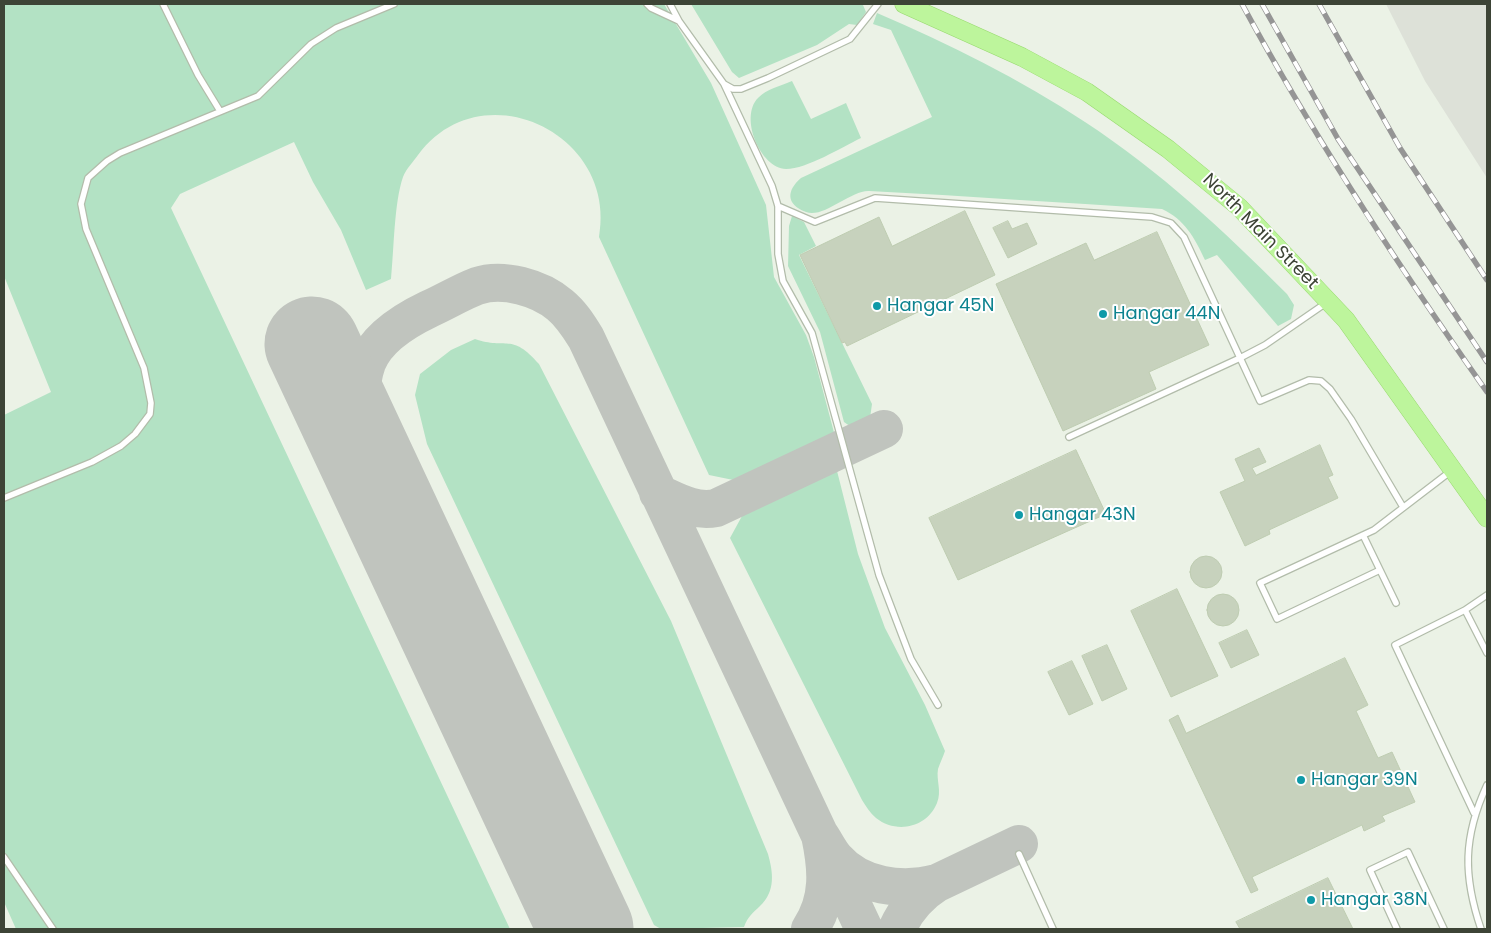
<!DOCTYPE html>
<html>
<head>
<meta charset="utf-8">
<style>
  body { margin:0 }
  #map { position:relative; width:1491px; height:933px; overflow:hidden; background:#ebf2e6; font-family:Poppins,sans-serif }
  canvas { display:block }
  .frame { position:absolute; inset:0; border:5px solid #3d4436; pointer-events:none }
</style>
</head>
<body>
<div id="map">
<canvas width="1491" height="933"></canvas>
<div class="frame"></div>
</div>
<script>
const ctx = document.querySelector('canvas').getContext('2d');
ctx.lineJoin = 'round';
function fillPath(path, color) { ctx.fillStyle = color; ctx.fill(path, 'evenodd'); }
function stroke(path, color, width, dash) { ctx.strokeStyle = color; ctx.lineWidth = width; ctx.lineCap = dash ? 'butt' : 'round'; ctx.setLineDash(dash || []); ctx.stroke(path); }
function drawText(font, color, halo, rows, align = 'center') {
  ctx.font = font + ' Poppins,sans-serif'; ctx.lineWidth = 4; ctx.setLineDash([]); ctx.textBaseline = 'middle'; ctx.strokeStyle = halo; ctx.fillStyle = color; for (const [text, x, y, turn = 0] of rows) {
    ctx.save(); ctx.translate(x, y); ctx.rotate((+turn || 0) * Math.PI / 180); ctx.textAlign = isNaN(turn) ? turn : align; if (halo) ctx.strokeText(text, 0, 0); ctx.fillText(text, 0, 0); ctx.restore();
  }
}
fillPath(new Path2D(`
  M1386,4h101v174l-62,-97z`), '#dde1d8');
fillPath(new Path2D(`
  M4,4h660l47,79 55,122 8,72 32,58 8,22 22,83 -93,42 -34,-7 -110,-238c19,-104 -118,-168 -181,-82 -4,6 -12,14 -15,22 -9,26 -9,73 -12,102l-25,11 -25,-60 -28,-48 -19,-40 -114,52 -9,14 339,721h-494l-12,-27v-487l47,-23 -47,-116z
  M691,4h169l3,1 3,7 -9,13 -8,-1 -32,21 -78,33 -7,-6z
  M877,13c72,31 143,66 208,109 75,49 139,109 202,172l7,11 -3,14 -13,7 -61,-71 -12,5c-10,-22 -21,-41 -43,-51 -97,-6 -195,-13 -293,-18 -18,-1 -46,28 -63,21 -21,-8 -19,-22 -5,-34l131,-61 -41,-87 -18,-6z
  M792,81l19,38 35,-16 15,35c-19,9 -54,31 -75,31 -26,-1 -47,-52 -28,-71 8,-9 23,-12 34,-17z
  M792,216l12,6 12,24 -17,9 73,149 -2,14 -6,8 -10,3 -10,-7 -24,-90 -32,-66 1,-40z
  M475,339c32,11 36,-7 64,25l132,257 97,233c5,18 8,37 -8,52 -8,8 -12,10 -16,21l-83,2 -7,-4 -227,-481 -12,-49 5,-21 31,-24z
  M835,463l23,91 27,74 40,77 20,46c-2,6 -5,12 -7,18 -2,11 4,22 -1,34 -10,25 -41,31 -61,15 -6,-5 -10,-12 -14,-18l-132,-262 18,-33z`), '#b3e2c4');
stroke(new Path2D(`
  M377,483c-9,-39 -24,-81 -10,-120 10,-26 39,-43 62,-54 16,-7 32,-17 48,-23 26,-9 63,2 83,19 11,9 18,20 26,33l278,591
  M658,493c20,9 36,19 58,15l168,-79
  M914,894l105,-50
  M584,925l2,4
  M810,929c20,-30 17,-61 10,-94 5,7 9,16 15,23 25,29 67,34 102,25
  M897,929c9,-20 21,-34 40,-46`), '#c0c4be', 38);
stroke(new Path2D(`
  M312,344l274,585`), '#c0c4be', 95);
const building = new Path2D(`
  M965,211l30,64 -148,71 -2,-4 -3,1 -42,-88 79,-38 13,29z
  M1008,221l4,8 15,-6 10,21 -29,14 -15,-30z
  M1157,232l52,113 -60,27 7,17 -93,42 -67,-147 90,-41 8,17z
  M1320,445l13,30 -5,2 10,21 -69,32 1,4 -25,12 -25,-54 25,-11 -10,-22 24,-11 7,14 -14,6 4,7z
  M1076,450l30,64 -148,66 -29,-62z
  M1190 572a16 16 0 1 1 32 0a16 16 0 1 1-32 0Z
  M1177,589l41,87 -47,21 -40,-86z
  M1207 610a16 16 0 1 1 32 0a16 16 0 1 1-32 0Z
  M1247,630l12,25 -28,13 -12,-25z
  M1107,645l20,44 -25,12 -20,-45z
  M1345,658l23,47 -12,6 22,47 14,-6 23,50 -33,14 3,5 -21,10 -2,-6 -110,52 6,13 -7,3 -82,-173 9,-5 8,18z
  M1072,661l21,43 -24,11 -21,-43z
  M1328,878l25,51h-113l-4,-7z`);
fillPath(building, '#c7d2bd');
stroke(building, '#beccb1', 1);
const lane = new Path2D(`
  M163,4l35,71 22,36
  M647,4l4,4 28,13 45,63 9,5h8l27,-11 82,-39 28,-35
  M670,4l9,17
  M724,84l48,102 6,20v48l5,27 29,52 67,242 32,84 27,46
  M778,206l37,16 60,-24 277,19 19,6 13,14 76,164 49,-21 12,1 9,8 21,30 52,88
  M1069,437l171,-79 25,-13 61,-42
  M4,498l88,-36 29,-16 14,-12 15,-20 1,-11 -7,-35 -58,-139 -5,-25 7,-26 19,-17 13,-8 138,-57 53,-52 25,-16 58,-24
  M1363,535l33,68
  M1380,570l-103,49 -17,-36 114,-53 77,-59
  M1465,610l22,-15
  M1474,813l-79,-168 70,-35 22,43
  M1019,854l34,75
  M4,857l49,72
  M1397,929l-27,-59 38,-18 36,77
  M1481,929c-18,-53 -18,-92 6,-144`);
const primary = new Path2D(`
  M904,4l118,53 65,35 81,57 71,58 107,113 141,198`);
stroke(lane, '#b2bcaa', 8);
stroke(primary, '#97d86e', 19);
stroke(lane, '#fff', 5.5);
stroke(primary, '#bdf59c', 18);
const rail = new Path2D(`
  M1242,4c73,135 157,263 245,388
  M1262,4l76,135 149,223
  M1319,4l81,144 87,132`);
stroke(rail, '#959595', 5.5);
stroke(rail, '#fff', 4, [11]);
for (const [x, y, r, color] of [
  [877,306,5,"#0f9aa8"],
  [1103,314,5,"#0f9aa8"],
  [1019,515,5,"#0f9aa8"],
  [1301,780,5,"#0f9aa8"],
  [1311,900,5,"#0f9aa8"]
]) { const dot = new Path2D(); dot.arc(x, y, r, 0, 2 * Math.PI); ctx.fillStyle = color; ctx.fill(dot); stroke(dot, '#fff', 2); }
drawText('18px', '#3d4436', '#fff', [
  ["North Main Street",1260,232,45]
]);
drawText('18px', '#0d838f', '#fff', [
  ["Hangar 45N",887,306],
  ["Hangar 44N",1113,314],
  ["Hangar 43N",1029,515],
  ["Hangar 39N",1311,780],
  ["Hangar 38N",1321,900]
], 'left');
</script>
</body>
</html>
